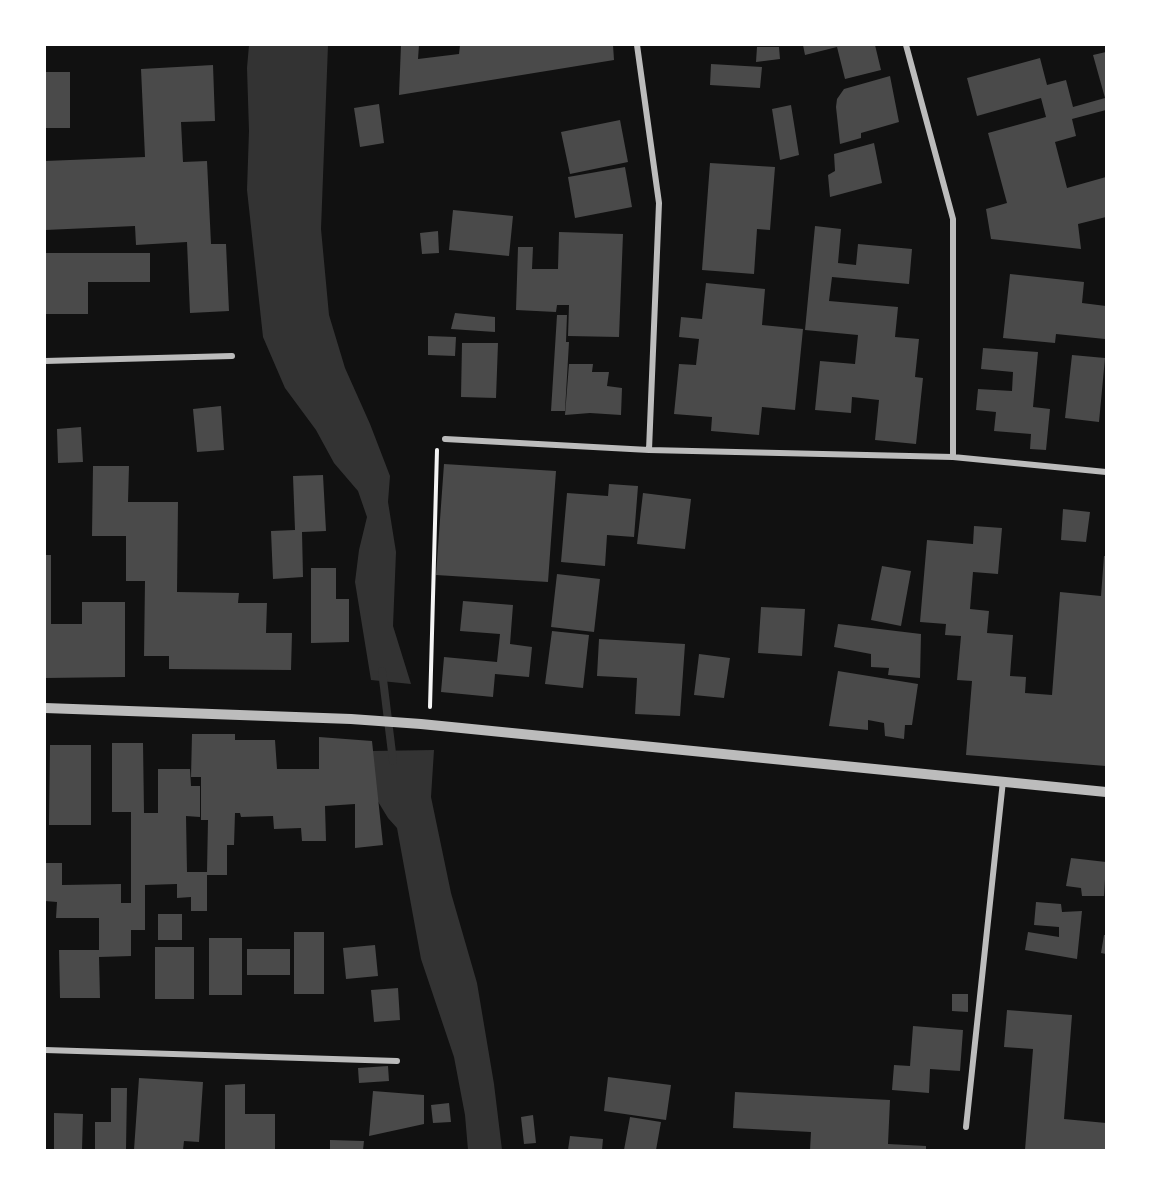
<!DOCTYPE html>
<html>
<head>
<meta charset="utf-8">
<style>
  body { margin:0 }
  #map { position:relative; width:1151px; height:1195px; overflow:hidden; background:#111; font-family:"Alegreya Sans",sans-serif }
  canvas { display:block }
  .frame { position:absolute; inset:0; border:46px solid #fff; pointer-events:none }
</style>
</head>
<body>
<div id="map">
<canvas width="1151" height="1195"></canvas>
<div class="frame"></div>
</div>
<script>
const ctx = document.querySelector('canvas').getContext('2d');
ctx.lineJoin = 'round';
function fillPath(path, color) { ctx.fillStyle = color; ctx.fill(path, 'evenodd'); }
function stroke(path, color, width, dash) { ctx.strokeStyle = color; ctx.lineWidth = width; ctx.lineCap = dash ? 'butt' : 'round'; ctx.setLineDash(dash || []); ctx.stroke(path); }
fillPath(new Path2D(`
  M249,45h79l-7,184 8,86 16,53 25,56 20,52 -2,26 8,50 -3,74 18,58 -40,-4 -16,-98 4,-32 8,-33 -9,-26 -24,-28 -18,-33 -31,-42 -22,-51 -16,-147 2,-59 -2,-63z
  M434,750l-3,47 20,96 26,90 17,101 8,66h-34l-3,-35 -11,-58 -33,-98 -24,-131 -9,-10 -14,-23 -2,-44z`), '#333');
stroke(new Path2D(`
  M382,671l11,90`), '#333', 8);
fillPath(new Path2D(`
  M401,45h18l-1,14 41,-5 1,-9h153l1,15 -215,35z
  M803,45h72l6,25 -36,9 -8,-32 -32,8z
  M757,47h22l1,12 -24,3z
  M1106,52v58l-34,9 4,17 -21,6 12,46 39,-11v40l-28,7 3,25 -90,-10 -5,-30 21,-6 -19,-70 58,-16 -5,-19 -64,18 -10,-38 73,-20 7,27 19,-5 7,27 32,-9 -12,-43z
  M711,64l51,3 -2,21 -50,-3z
  M213,65l2,56 -34,1 2,40 24,-1 4,83h15l3,67 -39,2 -3,-71 -51,3 -1,-19 -90,4v-69l100,-4 -4,-88z
  M45,72h25v56h-25z
  M890,76l9,46 -38,11v5l-21,6 -4,-37 1,-8 7,-10z
  M379,104l5,39 -24,4 -6,-39z
  M791,105l8,50 -19,5 -8,-51z
  M620,120l8,42 -58,12 -9,-42z
  M874,143l8,40 -52,14 -2,-22 7,-4 -1,-17z
  M710,163l65,4 -5,63 -13,-1 -3,45 -52,-4z
  M625,167l7,40 -57,11 -7,-41z
  M453,210l60,6 -4,40 -60,-6z
  M815,226l26,3 -3,34 18,2 2,-21 54,5 -3,35 -77,-7 -3,24 69,6 -3,30 24,2 -4,38 8,1 -7,66 -41,-4 4,-40 -27,-3 -1,16 -36,-3 5,-49 35,3 3,-29 -53,-5z
  M438,231l1,22 -17,1 -2,-21z
  M559,232l64,2 -4,103 -51,-1 1,-31h-12l-1,7 -40,-2 2,-63h15l-1,22h26z
  M45,253h105v29h-62v32h-43z
  M1010,274l74,8 -2,21 24,3 -1,33 -49,-5 -1,9 -52,-5z
  M706,283l59,6 -3,36 41,4 -8,81 -33,-3 -3,28 -48,-4 1,-14 -38,-3 5,-50 17,1 3,-26 -20,-2 2,-20 21,2z
  M455,313l40,4v15l-44,-3z
  M557,315h10l-1,27h3l-4,69h-14z
  M428,336l28,1 -1,19 -27,-1z
  M462,343h36l-2,55 -35,-1z
  M983,348l55,4 -5,55 17,2 -4,41 -16,-1 1,-15 -37,-3 2,-19 -20,-2 2,-21 34,2 1,-19 -32,-3z
  M1072,355l33,3 -6,64 -34,-4z
  M569,364h24l-1,8h17l-2,14 15,2 -1,27 -31,-2 -25,2z
  M221,406l3,44 -27,2 -4,-43z
  M81,427l2,35 -25,1 -1,-34z
  M444,464l112,7 -8,111 -112,-7z
  M93,466h36l-1,36h50l-1,90 62,1 -1,10h29l-1,30h26l-1,37 -122,-1v-13h-25l1,-75h-19v-45h-34z
  M323,475l3,56 -24,1 1,45 -30,2 -2,-48 24,-1 -2,-54z
  M609,484l29,2 -4,51 -27,-2 -2,31 -44,-4 6,-69 41,3z
  M643,493l48,6 -6,50 -48,-5z
  M1063,509l27,3 -4,30 -25,-2z
  M974,526l28,2 -4,46 -25,-2 -3,37 19,2 -2,22 26,2 -3,41 16,1 -1,16 27,2 8,-103 41,4 3,-40h2v210l-140,-11 6,-74 -15,-1 4,-44 -16,-1 1,-11 -26,-2 7,-82 46,4z
  M45,555h6v69h31v-22h43v75l-80,1z
  M882,566l29,5 -10,55 -30,-6z
  M311,568h25v31h13v43l-38,1z
  M557,574l43,5 -6,53 -43,-5z
  M463,601l50,4 -3,39 22,3 -3,30 -34,-3 -2,23 -52,-5 3,-35 53,5 3,-28 -40,-3z
  M761,607l44,2 -3,47 -44,-3z
  M838,624l83,10 -1,44 -32,-3 1,-7 -18,-1v-13l-37,-7z
  M552,631l37,4 -6,53 -38,-4z
  M599,639l86,5 -5,72 -45,-2 2,-36 -40,-2z
  M699,654l31,4 -6,40 -30,-3z
  M838,671l80,13 -6,41h-7l-1,14 -19,-3 -1,-13 -16,-3v10l-39,-4z
  M192,734h43v6h40l2,29h42v-32l53,4 11,104 -28,3v-44l-30,2 1,35h-24l-1,-13 -27,1 -1,-13 -32,1 -1,-4h-5l-1,32h-7v30h-20v36h-16v-14l-14,1v-14l-32,1v45h-14v26l-32,1 1,41h-40l-1,-48h40v-32h-43l1,-16 -12,-1v-38h17v22l59,-1v19h10v-91h-19v-69h31l1,70h14v-44h32l1,17h9v31l-14,-1 1,56h20l1,-52h-7v-43h-10z
  M50,745h41v80h-42z
  M1071,858l35,4 -2,34h-22l-1,-8 -15,-2z
  M1036,902l25,2 1,8 20,-1 -5,48 -52,-9 3,-18 31,5v-10l-25,-2z
  M158,914h24v26h-24z
  M294,932h30v62h-30z
  M1104,935h2v19l-5,-1z
  M209,938h33v57h-33z
  M375,945l3,31 -32,3 -3,-31z
  M155,947h39v52h-39z
  M247,949h43v26h-43z
  M398,988l2,32 -26,2 -3,-32z
  M952,994h16v18l-16,-1z
  M1007,1010l65,5 -8,104 42,4v27h-81l8,-101 -29,-2z
  M913,1026l50,4 -3,41 -30,-2 -1,24 -37,-3 2,-25 16,1z
  M388,1066l1,15 -30,2 -1,-15z
  M608,1077l63,8 -5,35 -62,-9z
  M139,1078l64,4 -4,60 -15,-1 -1,9h-49z
  M245,1084v30h30v36h-50v-65z
  M111,1088h16l-1,62h-31v-28h16z
  M373,1091l51,4v29l-55,12z
  M735,1092l155,8 -2,44 38,2v4h-116l1,-18 -78,-4z
  M449,1103l2,19 -18,1 -2,-18z
  M54,1113l29,1 -1,36h-28z
  M533,1115l3,28 -12,1 -3,-27z
  M630,1117l31,5 -5,28h-32z
  M570,1136l33,3 -1,11h-34z
  M330,1140l34,1 -1,9h-33z`), '#4a4a4a');
stroke(new Path2D(`
  M430,707l7,-257`), '#f5f5f5', 4);
stroke(new Path2D(`
  M637,45l22,158 -10,247
  M906,45l47,174v238
  M45,361l187,-5
  M445,439l204,11 304,7 153,15
  M45,1050l352,11
  M966,1127l37,-346`), '#bcbcbc', 6);
stroke(new Path2D(`
  M45,708l306,11 70,5 685,68`), '#bcbcbc', 10);
</script>
</body>
</html>
